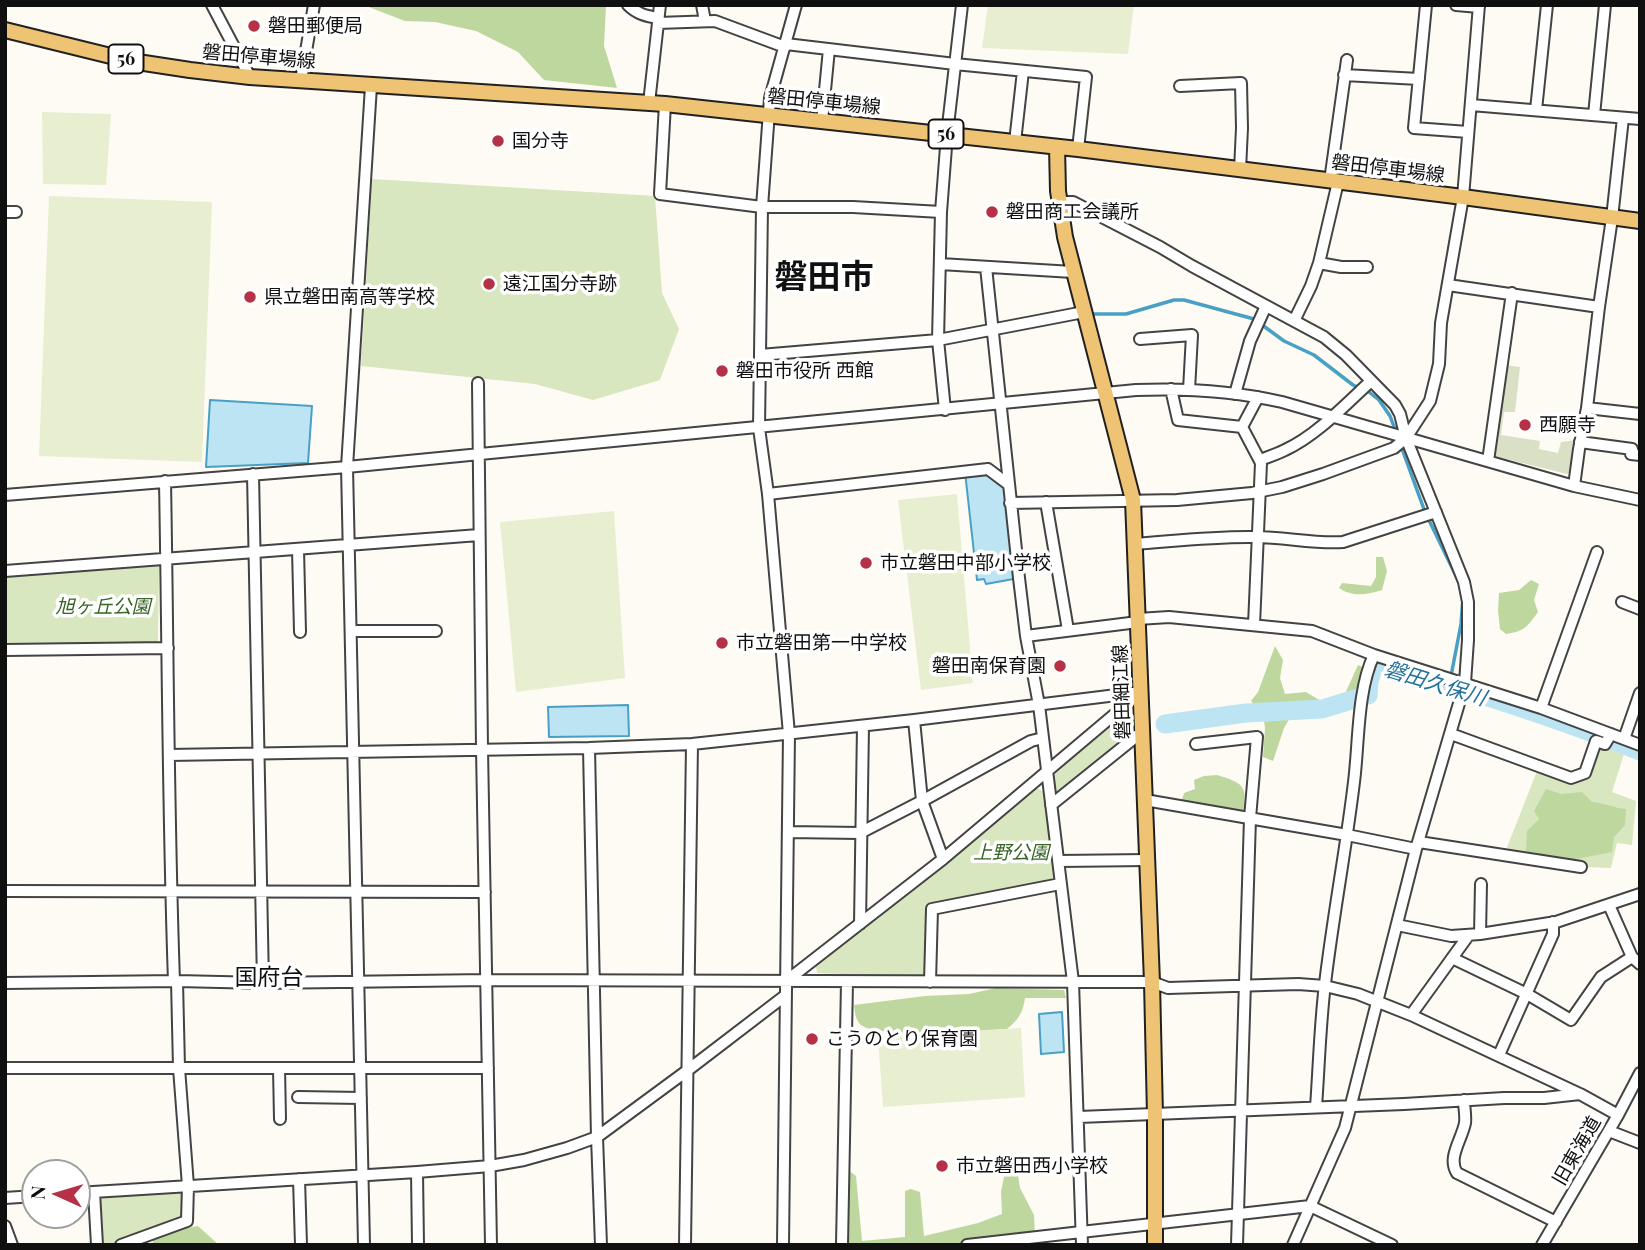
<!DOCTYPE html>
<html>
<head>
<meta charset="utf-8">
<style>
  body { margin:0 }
  #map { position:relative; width:1645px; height:1250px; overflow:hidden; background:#fefbf4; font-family:"Playfair Display",serif }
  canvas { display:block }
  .frame { position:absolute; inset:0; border:7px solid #101010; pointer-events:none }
  .north { position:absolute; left:21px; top:1159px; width:70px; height:70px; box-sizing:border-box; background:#fff; border:2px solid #9f9f9f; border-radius:50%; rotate:274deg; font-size:19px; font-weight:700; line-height:28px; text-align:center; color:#101010 }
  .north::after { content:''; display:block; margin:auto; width:24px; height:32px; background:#b73146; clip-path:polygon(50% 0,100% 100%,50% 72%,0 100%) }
</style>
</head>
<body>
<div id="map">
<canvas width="1645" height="1250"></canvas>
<div class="frame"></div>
<div class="north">N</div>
</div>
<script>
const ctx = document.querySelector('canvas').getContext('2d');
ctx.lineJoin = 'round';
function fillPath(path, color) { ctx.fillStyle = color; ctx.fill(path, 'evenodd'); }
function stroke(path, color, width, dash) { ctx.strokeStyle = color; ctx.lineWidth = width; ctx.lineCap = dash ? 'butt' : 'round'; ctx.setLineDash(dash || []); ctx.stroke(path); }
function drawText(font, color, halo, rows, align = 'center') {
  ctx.font = font + ' "Playfair Display","Noto Sans JP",serif'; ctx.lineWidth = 7; ctx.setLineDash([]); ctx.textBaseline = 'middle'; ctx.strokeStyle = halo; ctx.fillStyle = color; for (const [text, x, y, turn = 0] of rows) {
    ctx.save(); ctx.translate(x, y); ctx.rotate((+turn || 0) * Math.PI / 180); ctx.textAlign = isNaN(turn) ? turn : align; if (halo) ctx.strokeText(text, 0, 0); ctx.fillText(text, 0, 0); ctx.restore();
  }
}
fillPath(new Path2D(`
  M372,179l283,17 7,97 17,36 -19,51 -67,20 -58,-16 -174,-18z
  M157,565l2,3 -1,73 -3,3 -150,2v-71z
  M1125,710l7,3 1,20 -78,62 -4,-22z
  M1596,741l28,13 -12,38 24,9 -4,44 -15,-2 -6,25 -30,-1 -77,-12 35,-89 48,11z
  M1033,787l10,4 11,84 -4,7 -115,24 -7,63 -4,8 -107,-4 -1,-7z
  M182,1186l5,35 -66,24h-24l-3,-53z`), '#d8e7bf');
fillPath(new Path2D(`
  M359,5h247l-2,41 13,42 -73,-8 -26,-28 -42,-21 -41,-9 -30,-1 -39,-15z
  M1376,557h7l4,14 -5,19c-15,5 -30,7 -43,-2l3,-5 29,3 5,-9z
  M1531,580l8,4 -5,16 4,12c-11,15 -13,19 -32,22l-6,-5 -2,-18 1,-18 20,-3z
  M1275,646l8,14 -3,18 5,16 21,-2 15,9 23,-5 14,-31 9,4 1,26 -24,7 -27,12 -23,-3 -10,17 -11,33 -10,-4 2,-29 -2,-15 -12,-12 7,-9z
  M1217,775c26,8 31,10 26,39l-62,-11 3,-10 11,-4 -1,-9 10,-4z
  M1546,789l15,5 21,-2 10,10c12,1 22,6 34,7l-1,16 -11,12 -2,15 -41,8 -30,-4 -15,-5 1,-20 12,-12 -5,-8z
  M996,988l68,2 2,8h-41c-2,15 -7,22 -18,31 -28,1 -128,10 -146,-4 -6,-5 -6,-14 -7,-20l71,-9 44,-2z
  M1016,1163l4,25 14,27 1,22 -77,8h-113l-2,-79 13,10 6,65 43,-4v-46l6,-2 9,3 4,44 54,-13 24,-9 -1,-22 5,-26z
  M198,1226l21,19h-67l3,-12z`), '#bed79f');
fillPath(new Path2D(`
  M1505,365l15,2 -5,45h-11l-3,23 39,6 -1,8 19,4 3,-11 16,-2 -5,31 -5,3 -73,-18 -1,-4z`), '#dae0c5');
fillPath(new Path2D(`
  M988,5h146l-6,49 -146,-6z
  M42,112l69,2 -5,71 -63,-1z
  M49,196l163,6 -10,260 -163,-6z
  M957,494l16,189 -52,7 -23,-190z
  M614,511l11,167 -109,14 -16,-170z
  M1021,1028l4,69 -142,10 -5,-69z`), '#e8efd0');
const water = new Path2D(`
  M210,400l102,6 -4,57 -102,4z
  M985,469l19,12 15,97 -33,6 -2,-5 -7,1 -12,-108z
  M628,705l1,31 -80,1 -1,-30z
  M1062,1012l2,40 -23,2 -2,-40z`);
fillPath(water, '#bce4f2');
stroke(water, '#48a0c4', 2);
stroke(new Path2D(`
  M1093,314h33l48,-14h10l70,19 30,22 30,14 39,30 16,7 10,8 11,16 6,16
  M1401,446l24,66 33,68
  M1451,676l10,-52 2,-26`), '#48a0c4', 3.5);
stroke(new Path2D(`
  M1165,724l81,-11 76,-4 46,-14 1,-13 5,-17 5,-1c88,25 176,53 261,87`), '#bce4f2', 19);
const minor = new Path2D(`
  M212,5l38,72
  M628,5c9,9 18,11 30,13
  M702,5l3,16
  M1426,5l-12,123 54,4
  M1456,5l23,2
  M658,23l57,-2 70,26
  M786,44l169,20 131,13 -8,72
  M1344,75l75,4
  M301,80l13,-75
  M1180,86l61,-3 1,45 -2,42
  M649,103l11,-98
  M665,104l-5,90 102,13h91l88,5
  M1471,105l169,14
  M1536,110l11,-105
  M1594,115l11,-110
  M822,121l7,-72
  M1015,142l8,-71
  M1330,181l17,-121
  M1060,202h13l87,45 32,19 132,71 22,18 49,50 5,9 6,24 58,144 4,20v38l-3,43 -49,166 -71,279 -52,117
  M5,212h11
  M1319,263l22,4h26
  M940,264l133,8
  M986,267l33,311 7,58 13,69 34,277 9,263
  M1448,285l151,22
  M1294,321l17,-35 8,-23 19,-81
  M1140,339l52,-4 -3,55
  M760,355l178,-15 146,-28
  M478,383l4,366 9,496
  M1171,389l7,31 64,7
  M1235,394l15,-53 16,-35
  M1587,408l53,6
  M945,410l-7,-70 3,-128 6,-78 15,-129
  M1580,442l52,7 -1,5 9,1
  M1260,460c8,-3 17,-6 25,-10 31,-14 61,-46 86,-69
  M1488,461l24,-168
  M253,474l10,509
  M165,481c3,167 3,334 9,500
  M1574,486l5,-37 8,-41 12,-101 13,-89 11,-100
  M768,494l220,-25 20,15
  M5,495l342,-28 789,-77c49,-2 98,1 146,12l292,84 66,14
  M1046,502l22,128
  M1010,503l167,-3 75,-7 30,-6 41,-13 71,-26 12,-10 24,-37 9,-37 2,-41 22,-126 16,-192
  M1135,544c40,-3 80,-8 121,-7 29,0 58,7 87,5l93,-30
  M298,549l2,83
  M5,571l474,-36
  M1622,602l18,7
  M1138,619l31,-2 143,14 62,24 167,53 99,37
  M1254,625l7,-162 -19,-36 16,-30
  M351,631h85
  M1026,636l112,-14
  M5,650l163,-2
  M1541,708l56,-156
  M914,720l8,81 21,58
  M1451,734l120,44 14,-5 11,-32 9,3 6,-10
  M1624,739l16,-46
  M1196,744l61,-7 -7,81 -13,427
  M589,748l8,389 4,108
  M169,755l420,-7 103,-4 222,-24 227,-28
  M1145,800l202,35 69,14
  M1051,805l92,-74
  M788,832l72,1 62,-32 109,-60 12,-3
  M1419,842l162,25
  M1058,861l90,-1
  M5,891l480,1
  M1609,905l23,52
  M860,924l3,-198
  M1397,925l54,11 29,-2 1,-50
  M1480,934l76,-12 84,-28
  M1452,958l75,36 44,26 30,-43 31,-20 8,7
  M785,982l158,-123 198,-167
  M930,982l2,-73 128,-25
  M5,983l172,-2 86,2 224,-3 665,2 16,6 130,-4 27,2 33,8 53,21 169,79 38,21
  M1411,1015l57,-79
  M1499,1055l54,-121v-12
  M5,1068h483
  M279,1068l1,51
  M298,1097l63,1
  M1464,1100c0,7 2,16 1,23 -3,16 -18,35 -8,50l99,49
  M1316,1107c3,-41 4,-82 9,-123 8,-68 21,-135 29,-202 5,-39 3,-92 20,-127
  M1079,1117l325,-13 100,-6h40l36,-4
  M1609,1131l31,12
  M417,1172l1,73
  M299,1179l2,66
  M94,1192l3,53
  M77,1193l340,-21 73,-6 34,-6 43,-12 30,-11 91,-67 98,-75
  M5,1198l30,-2
  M5,1226l7,19
  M121,1245l66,-24 1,-35 -9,-118 -2,-87
  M364,1245l-17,-778 24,-381
  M685,1245l7,-501
  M783,1245l6,-511 -21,-240 -9,-66 3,-221 8,-109 26,-93
  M842,1245l5,-263
  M967,1245l343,-39 82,39
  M1542,1245l76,-130 22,-42`);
const major = new Path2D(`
  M5,30l126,31 59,9 60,7 415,27 413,45 385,48 177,24
  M1057,147l1,44 7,46 68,263 19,482 3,133v130`);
stroke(minor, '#434343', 14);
stroke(major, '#212121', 18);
stroke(minor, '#fff', 10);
stroke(major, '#eec474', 14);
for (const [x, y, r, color] of [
  [254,26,7,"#b73146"],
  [498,141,7,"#b73146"],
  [992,212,7,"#b73146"],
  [489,284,7,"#b73146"],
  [250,297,7,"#b73146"],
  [722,371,7,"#b73146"],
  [1525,425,7,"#b73146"],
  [866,563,7,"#b73146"],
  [722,643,7,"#b73146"],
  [1060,666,7,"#b73146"],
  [812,1039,7,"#b73146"],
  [942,1166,7,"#b73146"]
]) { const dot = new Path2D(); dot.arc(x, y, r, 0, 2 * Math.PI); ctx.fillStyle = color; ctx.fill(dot); stroke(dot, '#fff', 2.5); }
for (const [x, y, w] of [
  [126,59,35],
  [946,134,35]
]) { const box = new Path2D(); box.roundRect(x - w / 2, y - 14.5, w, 29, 5); ctx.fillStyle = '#fff'; ctx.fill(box); stroke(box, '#101010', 2); }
drawText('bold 18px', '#101010', null, [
  ["56",126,59],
  ["56",946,134]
]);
drawText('19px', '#101010', '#fff', [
  ["磐田郵便局",268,26],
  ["国分寺",512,141],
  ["磐田商工会議所",1006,212],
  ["遠江国分寺跡",503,284],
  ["県立磐田南高等学校",264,297],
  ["磐田市役所 西館",736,371],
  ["西願寺",1539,425],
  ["市立磐田中部小学校",880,563],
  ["市立磐田第一中学校",736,643],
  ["磐田南保育園",1046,666,"right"],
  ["こうのとり保育園",826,1039],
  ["市立磐田西小学校",956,1166]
], 'left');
drawText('19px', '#101010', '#fff', [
  ["磐田停車場線",259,57,5],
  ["磐田停車場線",824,102,6],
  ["磐田停車場線",1388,169,7],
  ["磐田細江線",1122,692,-92],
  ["旧東海道",1577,1151,-60]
]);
drawText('italic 19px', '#386424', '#fff', [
  ["旭ヶ丘公園",103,607],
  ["上野公園",1011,853]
]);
drawText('italic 21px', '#21729a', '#fff', [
  ["磐田久保川",1435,684,17]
]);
drawText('23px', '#101010', '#fff', [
  ["国府台",269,978]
]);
drawText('bold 33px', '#101010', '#fff', [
  ["磐田市",824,278]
]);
</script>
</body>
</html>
